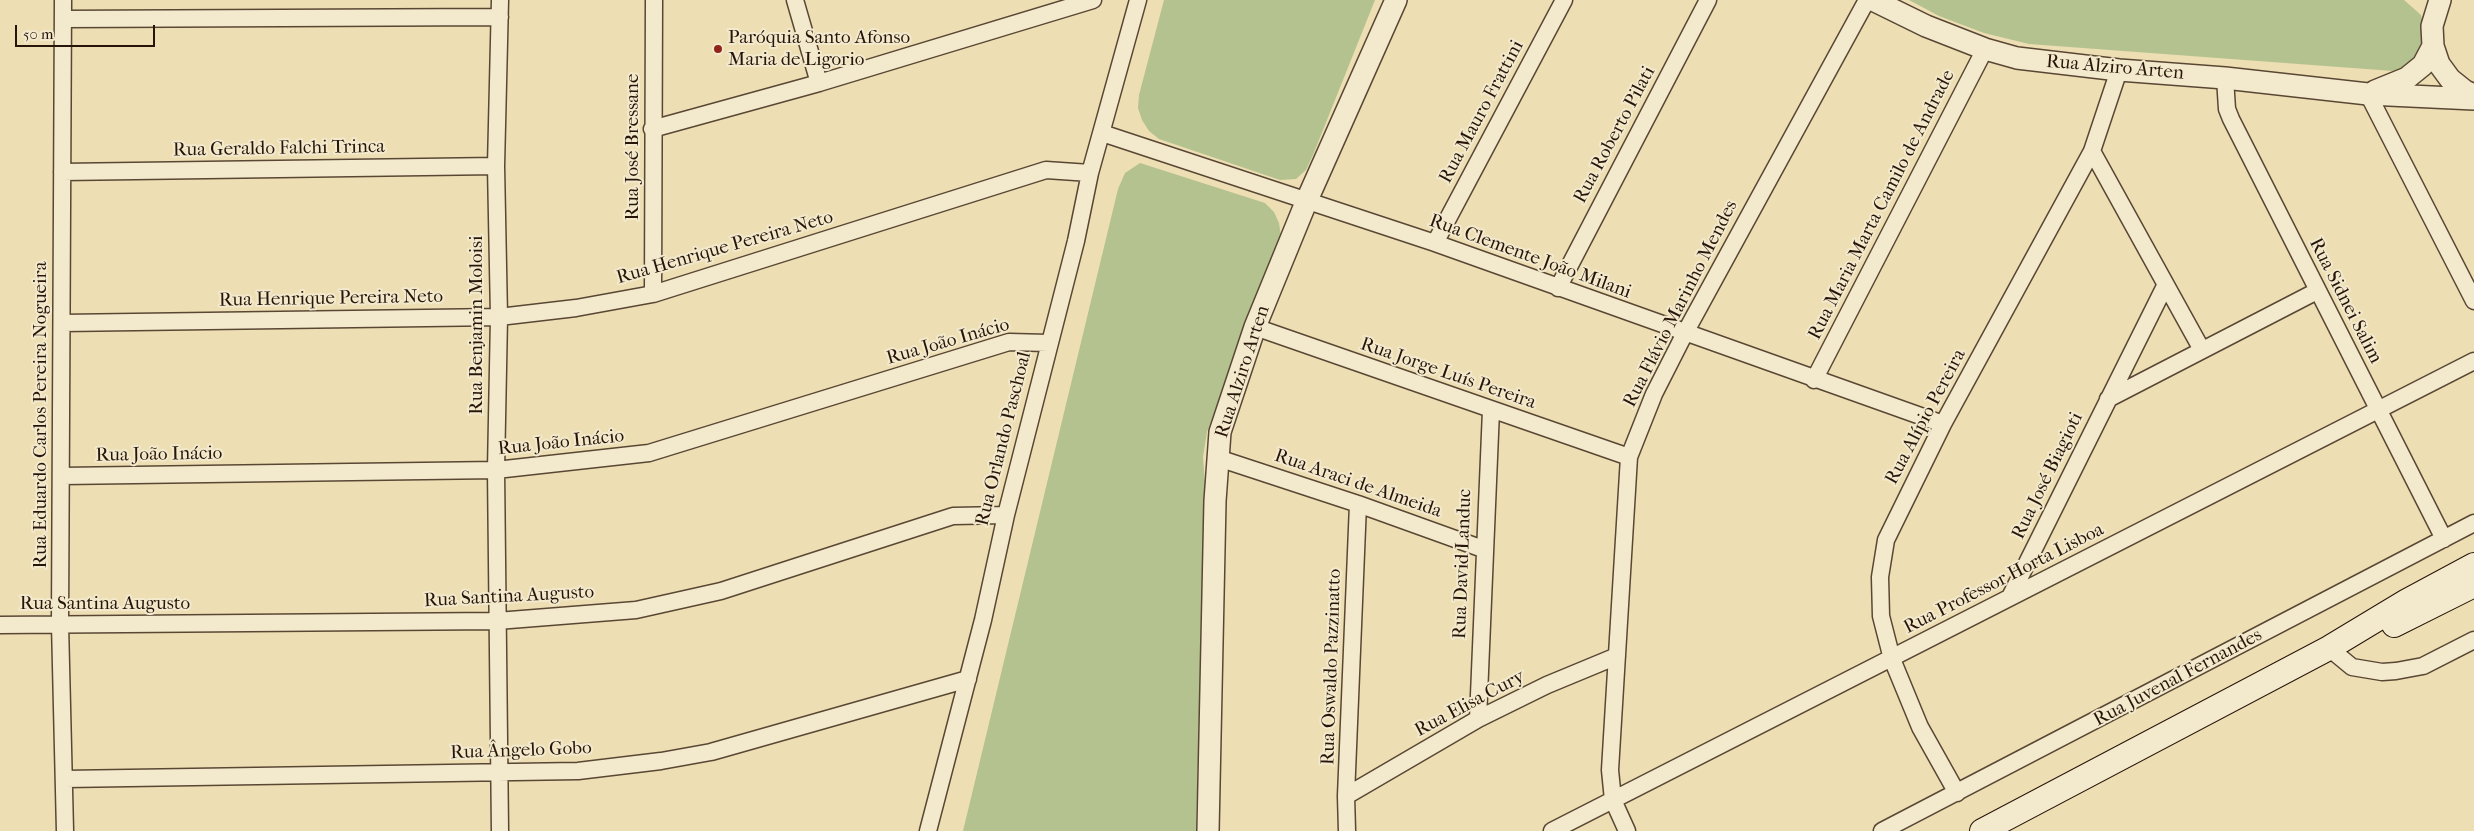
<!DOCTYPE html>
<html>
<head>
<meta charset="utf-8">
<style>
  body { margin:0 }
  #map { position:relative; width:2474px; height:831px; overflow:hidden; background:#eddeb3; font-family:"IM FELL French Canon",serif }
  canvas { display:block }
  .scale { position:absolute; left:15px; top:25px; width:140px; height:22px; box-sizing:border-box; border:2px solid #281509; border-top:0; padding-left:6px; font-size:15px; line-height:18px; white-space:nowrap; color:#281509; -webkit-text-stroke:4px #f3eace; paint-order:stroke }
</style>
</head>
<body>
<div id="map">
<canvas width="2474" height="831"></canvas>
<div class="scale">50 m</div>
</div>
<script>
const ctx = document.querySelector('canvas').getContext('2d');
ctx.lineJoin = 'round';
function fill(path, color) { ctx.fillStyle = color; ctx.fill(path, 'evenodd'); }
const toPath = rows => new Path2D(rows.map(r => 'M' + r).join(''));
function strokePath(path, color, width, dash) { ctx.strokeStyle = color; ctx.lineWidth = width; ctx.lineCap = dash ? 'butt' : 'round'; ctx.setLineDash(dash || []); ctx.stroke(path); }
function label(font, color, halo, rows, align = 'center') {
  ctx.font = font + ' "IM FELL French Canon",serif'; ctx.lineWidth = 4; ctx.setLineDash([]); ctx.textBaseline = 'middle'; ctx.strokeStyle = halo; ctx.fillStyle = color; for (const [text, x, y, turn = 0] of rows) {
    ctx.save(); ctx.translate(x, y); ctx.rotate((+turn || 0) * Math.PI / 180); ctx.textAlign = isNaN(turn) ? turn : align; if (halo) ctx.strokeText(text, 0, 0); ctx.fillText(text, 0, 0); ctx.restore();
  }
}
const green = toPath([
  [1164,0,1375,0,1313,155,1306,170,1296,179,1280,180,1159,139,1149,131,1142,120,1138,108,1139,95],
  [1909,0,2404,0,2421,15,2424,26,2420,48,2416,58,2407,66,2393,71,2029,44,1984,33,1939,16],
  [1140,163,1265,203,1274,212,1279,223,1281,236,1207,432,1203,457,1205,485,1196,831,963,831,1118,189,1125,173]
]);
const minor = toPath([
  [63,0,60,624,65,831],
  [500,0,496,166,499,317,496,470,500,831],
  [795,0,819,83],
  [63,19,500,17],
  [2225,78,2227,109,2231,119,2444,539],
  [2368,94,2474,301],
  [652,129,819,83,1093,0],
  [1102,133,1435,243,1943,424],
  [2092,151,2202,350],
  [62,172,496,166],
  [1435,243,1564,0],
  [1558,288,1708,0],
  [653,294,654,0],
  [62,323,499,317,576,308,653,294,1046,170,1090,173],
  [1255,327,1629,457],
  [1814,380,1985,49],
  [2108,399,2317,291],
  [1218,458,1358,504,1483,549],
  [62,476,496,470,649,453,1009,342,1048,343],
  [2010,597,2165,286],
  [0,625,497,621,636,610,721,591,953,516,1006,515],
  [2329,648,2352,667,2382,672,2396,671,2423,666,2474,640],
  [1478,719,1491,410],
  [65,779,578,771,661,761,711,752,968,679],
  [1957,793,1920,727,1892,659,1881,616,1880,577,1886,540,1943,424,2092,151,2119,70],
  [1346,796,1478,719,1547,685,1617,656],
  [928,831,983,620,1006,515,1076,241,1090,173,1138,0],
  [1347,831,1346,796,1358,504],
  [1552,831,2474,361],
  [1627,831,1613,800,1610,770,1629,457,1654,394,1685,333,1867,0],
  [1882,831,2474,523]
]);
const tertiary = toPath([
  [1873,0,1926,26,1985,49,2017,58,2119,70,2225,78,2368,94,2474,99],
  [2440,0,2432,26,2433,46,2439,64,2450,79,2465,91,2474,95],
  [2375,91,2407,78,2423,65,2433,46],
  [1208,831,1215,501,1220,432,1255,327,1307,200,1396,0]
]);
const secondary = toPath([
  [2394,625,2474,585],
  [1982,831,2329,648,2407,601,2474,565]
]);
const markers = [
  [718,49,5,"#8f2418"]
];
const poiNames = [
  ["Paróquia Santo Afonso",728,38],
  ["Maria de Ligorio",728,60]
];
const streetNames = [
  ["Rua Alziro Arten",2115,68,5],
  ["Rua Mauro Frattini",1482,112,-62],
  ["Rua Roberto Pilati",1615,135,-62],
  ["Rua José Bressane",633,147,-90],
  ["Rua Geraldo Falchi Trinca",279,149,-1],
  ["Rua Maria Marta Camilo de Andrade",1882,205,-63],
  ["Rua Henrique Pereira Neto",725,248,-16],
  ["Rua Clemente João Milani",1530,257,20],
  ["Rua Henrique Pereira Neto",331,299,-1],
  ["Rua Sidnei Salim",2345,301,63],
  ["Rua Flávio Marinho Mendes",1681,304,-63],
  ["Rua Benjamin Moloisi",477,325,-90],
  ["Rua João Inácio",948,342,-16],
  ["Rua Alziro Arten",1243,372,-72],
  ["Rua Jorge Luís Pereira",1448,374,19],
  ["Rua Eduardo Carlos Pereira Nogueira",41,415,-90],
  ["Rua Alípio Pereira",1926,417,-62],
  ["Rua Orlando Paschoal",1004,439,-76],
  ["Rua João Inácio",561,443,-6],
  ["Rua João Inácio",159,455,-1],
  ["Rua José Biagioti",2048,476,-64],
  ["Rua Araci de Almeida",1358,484,19],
  ["Rua David Landuc",1463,564,-88],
  ["Rua Professor Horta Lisboa",2004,579,-27],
  ["Rua Santina Augusto",509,597,-3],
  ["Rua Santina Augusto",105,604],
  ["Rua Oswaldo Pazzinatto",1332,667,-88],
  ["Rua Juvenal Fernandes",2178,678,-28],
  ["Rua Elisa Cury",1470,704,-28],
  ["Rua Ângelo Gobo",521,751,-2]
];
fill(green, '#b4c290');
strokePath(minor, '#594734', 19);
strokePath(tertiary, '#594734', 24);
strokePath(secondary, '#281509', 26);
strokePath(minor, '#f3eace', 16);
strokePath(tertiary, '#f3eace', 21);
strokePath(secondary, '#f3eace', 24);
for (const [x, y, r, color] of markers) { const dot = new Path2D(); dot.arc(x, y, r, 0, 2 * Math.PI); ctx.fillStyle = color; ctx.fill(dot); strokePath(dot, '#f3eace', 2); }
label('19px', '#281509', '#f3eace', poiNames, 'left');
label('19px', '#281509', '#f3eace', streetNames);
</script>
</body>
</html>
